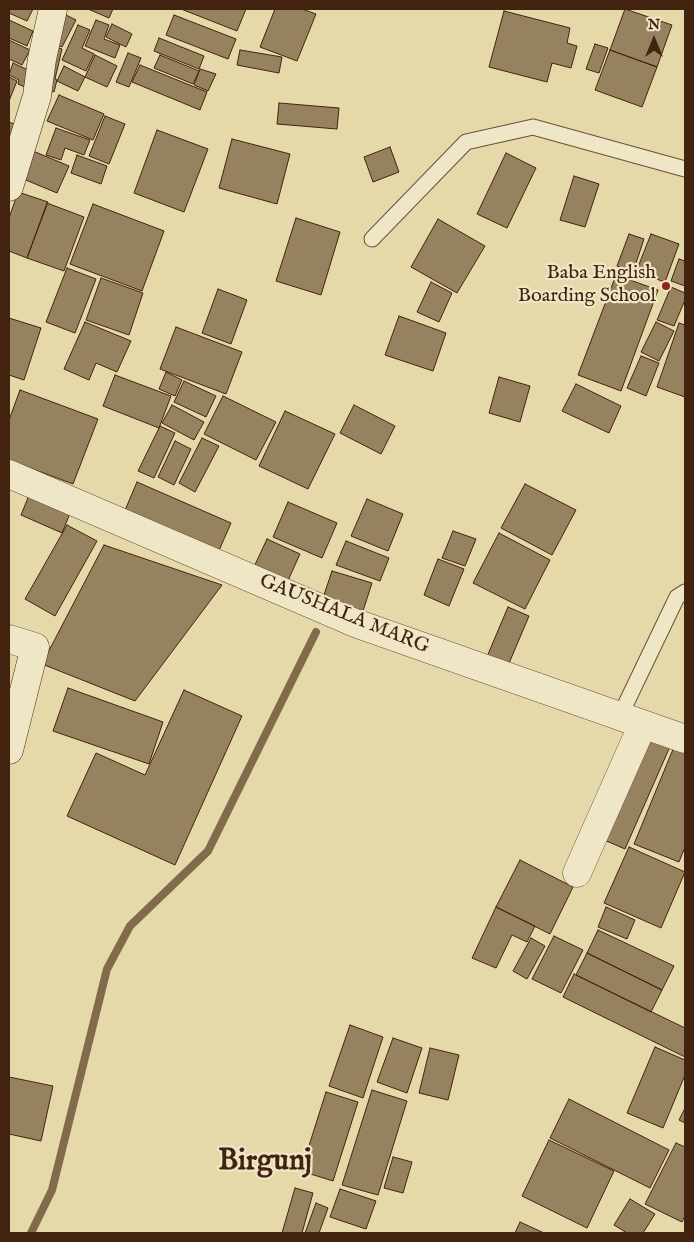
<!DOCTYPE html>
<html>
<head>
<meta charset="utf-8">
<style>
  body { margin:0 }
  #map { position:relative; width:694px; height:1242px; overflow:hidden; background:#e6d9a9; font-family:"IM FELL English",serif }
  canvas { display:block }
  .frame { position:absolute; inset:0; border:10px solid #41230f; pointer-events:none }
  .north { position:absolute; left:629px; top:15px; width:50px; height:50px; -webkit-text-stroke:4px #efe6c7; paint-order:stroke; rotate:0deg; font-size:14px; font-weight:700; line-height:20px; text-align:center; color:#41230f }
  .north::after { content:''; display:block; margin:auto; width:18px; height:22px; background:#41230f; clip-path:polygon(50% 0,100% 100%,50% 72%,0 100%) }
</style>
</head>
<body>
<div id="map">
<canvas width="694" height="1242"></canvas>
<div class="frame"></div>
<div class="north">N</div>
</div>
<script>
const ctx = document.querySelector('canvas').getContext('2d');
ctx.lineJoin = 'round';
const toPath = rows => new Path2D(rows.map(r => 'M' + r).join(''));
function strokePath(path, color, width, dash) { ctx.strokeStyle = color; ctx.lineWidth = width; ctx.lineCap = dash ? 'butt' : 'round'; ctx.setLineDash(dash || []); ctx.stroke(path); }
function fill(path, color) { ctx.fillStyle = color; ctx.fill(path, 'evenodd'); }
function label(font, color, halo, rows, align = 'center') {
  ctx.font = font + ' "IM FELL English",serif'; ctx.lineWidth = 4.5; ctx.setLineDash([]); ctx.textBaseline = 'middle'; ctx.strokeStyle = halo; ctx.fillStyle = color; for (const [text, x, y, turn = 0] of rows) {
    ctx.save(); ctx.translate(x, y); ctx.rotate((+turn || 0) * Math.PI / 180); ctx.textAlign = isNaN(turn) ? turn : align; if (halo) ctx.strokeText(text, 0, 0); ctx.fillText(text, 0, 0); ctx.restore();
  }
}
const stream = toPath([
  [31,1233,52,1190,107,969,130,926,208,851,316,632]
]);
const building = toPath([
  [9,9,33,9,27,21,9,13,9,9],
  [88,9,113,9,109,18,88,9],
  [181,9,246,9,237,31,181,9],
  [275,9,302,9,316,14,297,61,260,47,275,9],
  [625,9,672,25,657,67,610,50,625,9],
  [504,11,570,28,567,43,577,46,571,68,552,63,547,82,489,67,504,11],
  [66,15,76,20,62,47,52,43,66,15],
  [174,15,236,39,228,59,166,35,174,15],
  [9,20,33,31,27,46,9,38,9,20],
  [96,20,109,25,104,39,120,45,115,58,85,46,96,20],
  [112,24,132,34,126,47,106,37,112,24],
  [78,25,90,30,82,48,94,54,86,71,62,60,78,25],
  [159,38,204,56,199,69,154,51,159,38],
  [9,40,30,50,22,65,9,59,9,40],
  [595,44,608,48,599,73,586,69,595,44],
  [52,46,62,49,55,79,57,80,54,92,42,89,52,46],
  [240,50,282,57,279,73,237,65,240,50],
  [610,50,657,67,642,107,595,90,610,50],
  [128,53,141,58,129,87,116,82,128,53],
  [95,55,117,66,107,87,85,77,95,55],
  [160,55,199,71,193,84,154,68,160,55],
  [13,63,39,75,32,90,18,84,19,80,9,75,13,63],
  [140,65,207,92,200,110,132,82,140,65],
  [64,66,85,77,78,91,57,81,64,66],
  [200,69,216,74,208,91,194,85,200,69],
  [9,77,17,81,9,101,9,77],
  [59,95,104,114,93,140,47,121,59,95],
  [279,103,339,108,337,129,277,124,279,103],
  [105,116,125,124,109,164,89,156,105,116],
  [9,122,22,127,9,150,9,122],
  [56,128,90,140,84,155,65,148,61,160,46,155,56,128],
  [157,130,208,149,184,212,134,193,157,130],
  [232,139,290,154,277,204,219,188,232,139],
  [390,147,399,172,373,182,364,157,390,147],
  [33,151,69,166,57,193,21,178,33,151],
  [506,153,536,168,507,228,477,214,506,153],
  [77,155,107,166,101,184,71,173,77,155],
  [574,176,599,184,585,227,560,220,574,176],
  [18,192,48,202,27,258,9,251,9,218,18,192],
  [47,203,84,217,64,271,27,258,47,203],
  [93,204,164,231,142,291,70,264,93,204],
  [296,218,340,232,321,295,276,281,296,218],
  [438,219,485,246,457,293,411,267,438,219],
  [629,234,644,239,633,272,617,266,629,234],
  [651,234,679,244,665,282,636,272,651,234],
  [679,259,685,261,685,286,671,281,679,259],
  [67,268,96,279,75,333,46,322,67,268],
  [616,275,658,290,621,391,578,375,616,275],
  [101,278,143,293,129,335,86,320,101,278],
  [431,282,452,293,439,322,417,312,431,282],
  [671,287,685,293,685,300,674,326,657,320,671,287],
  [218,289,247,300,231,344,202,333,218,289],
  [399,316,446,333,433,371,385,355,399,316],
  [9,318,41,328,24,380,9,375,9,318],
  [85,322,131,341,117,372,96,363,89,380,64,369,85,322],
  [656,322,674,331,659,361,641,352,656,322],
  [679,323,685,325,685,397,657,387,679,323],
  [176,327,242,352,226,394,160,369,176,327],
  [641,356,659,363,646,396,627,388,641,356],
  [166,372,182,380,175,396,159,389,166,372],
  [115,375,171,396,159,428,103,406,115,375],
  [499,377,530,386,520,422,489,413,499,377],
  [184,381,216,396,206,417,174,402,184,381],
  [576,384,621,406,609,433,562,411,576,384],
  [20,390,98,419,73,484,9,460,9,420,20,390],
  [223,396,276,422,256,460,204,434,223,396],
  [172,405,204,422,194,440,162,423,172,405],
  [354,405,395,426,381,454,340,433,354,405],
  [285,411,335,434,308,489,259,466,285,411],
  [160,426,175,433,154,478,138,471,160,426],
  [202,438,219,446,195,492,179,483,202,438],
  [175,441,191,449,174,485,158,477,175,441],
  [137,482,231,523,217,555,123,515,137,482],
  [525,484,576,510,552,555,501,528,525,484],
  [32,488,73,506,62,533,21,515,32,488],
  [367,499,403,514,388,551,351,536,367,499],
  [288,502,337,523,322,558,273,537,288,502],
  [67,525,97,541,55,616,25,599,67,525],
  [453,531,476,539,465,566,442,558,453,531],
  [499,533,550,560,525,609,473,583,499,533],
  [267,539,300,554,286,585,253,569,267,539],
  [346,541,389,558,380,581,336,565,346,541],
  [104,545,222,585,135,701,42,664,104,545],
  [438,559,464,569,449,606,424,595,438,559],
  [332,571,372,583,362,614,322,601,332,571],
  [508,607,529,616,507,668,486,659,508,607],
  [68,688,163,722,149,764,53,731,68,688],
  [184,690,242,716,175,865,67,816,96,753,145,775,184,690],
  [649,732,672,742,625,849,602,839,649,732],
  [676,742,685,746,685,847,679,862,634,844,676,742],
  [629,847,685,872,661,928,604,903,629,847],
  [520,860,573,887,550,934,496,907,520,860],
  [496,907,535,926,527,942,512,935,496,968,472,958,496,907],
  [606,907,635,920,627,939,598,927,606,907],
  [598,930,674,966,662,990,587,953,598,930],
  [554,936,583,950,561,993,532,979,554,936],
  [531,938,545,946,527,979,513,971,531,938],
  [587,953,662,990,651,1012,576,975,587,953],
  [574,974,685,1028,685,1057,563,997,574,974],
  [350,1025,383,1037,363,1098,329,1086,350,1025],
  [393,1038,422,1048,407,1093,377,1082,393,1038],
  [655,1047,685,1060,685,1075,663,1128,627,1113,655,1047],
  [430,1048,459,1055,448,1100,419,1093,430,1048],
  [9,1077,53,1086,41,1141,9,1134,9,1077],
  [372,1090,407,1101,378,1195,342,1185,372,1090],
  [326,1092,358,1102,333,1181,301,1171,326,1092],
  [569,1099,669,1150,650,1188,550,1138,569,1099],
  [685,1108,685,1123,679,1120,685,1108],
  [549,1140,614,1171,587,1228,522,1196,549,1140],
  [676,1143,685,1147,685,1216,682,1222,645,1204,676,1143],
  [393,1157,412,1162,403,1193,384,1188,393,1157],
  [295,1188,313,1193,302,1233,282,1233,295,1188],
  [340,1189,376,1201,366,1229,330,1217,340,1189],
  [630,1199,655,1214,643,1233,627,1233,614,1225,630,1199],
  [316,1203,328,1208,319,1233,305,1233,316,1203],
  [520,1222,544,1233,515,1233,520,1222]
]);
const lane = toPath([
  [372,239,466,142,533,127,685,169],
  [620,716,677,597,685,592]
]);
const street = toPath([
  [9,474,355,623,685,739],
  [577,873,643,724]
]);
const secondary = toPath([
  [9,187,37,96,42,59,53,9],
  [9,639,35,647,9,750]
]);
const markers = [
  [666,286,5,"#8f2418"]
];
const poiNames = [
  ["Baba English",656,274],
  ["Boarding School",656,297]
];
const streetNames = [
  ["GAUSHALA MARG",344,615,22]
];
const townNames = [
  ["Birgunj",265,1163]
];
strokePath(stream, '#826b4c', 8);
fill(building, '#97825f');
strokePath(building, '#41230f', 1);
strokePath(lane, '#6a5036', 17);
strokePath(street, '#6a5036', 29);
strokePath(secondary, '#41230f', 29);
strokePath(lane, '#efe6c7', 15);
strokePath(street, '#efe6c7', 28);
strokePath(secondary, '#efe6c7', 28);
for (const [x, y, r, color] of markers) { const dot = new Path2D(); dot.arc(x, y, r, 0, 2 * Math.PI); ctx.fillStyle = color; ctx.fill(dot); strokePath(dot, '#efe6c7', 2); }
label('20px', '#41230f', '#efe6c7', poiNames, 'right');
label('20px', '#41230f', '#efe6c7', streetNames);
label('bold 30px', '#41230f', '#efe6c7', townNames);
</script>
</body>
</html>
